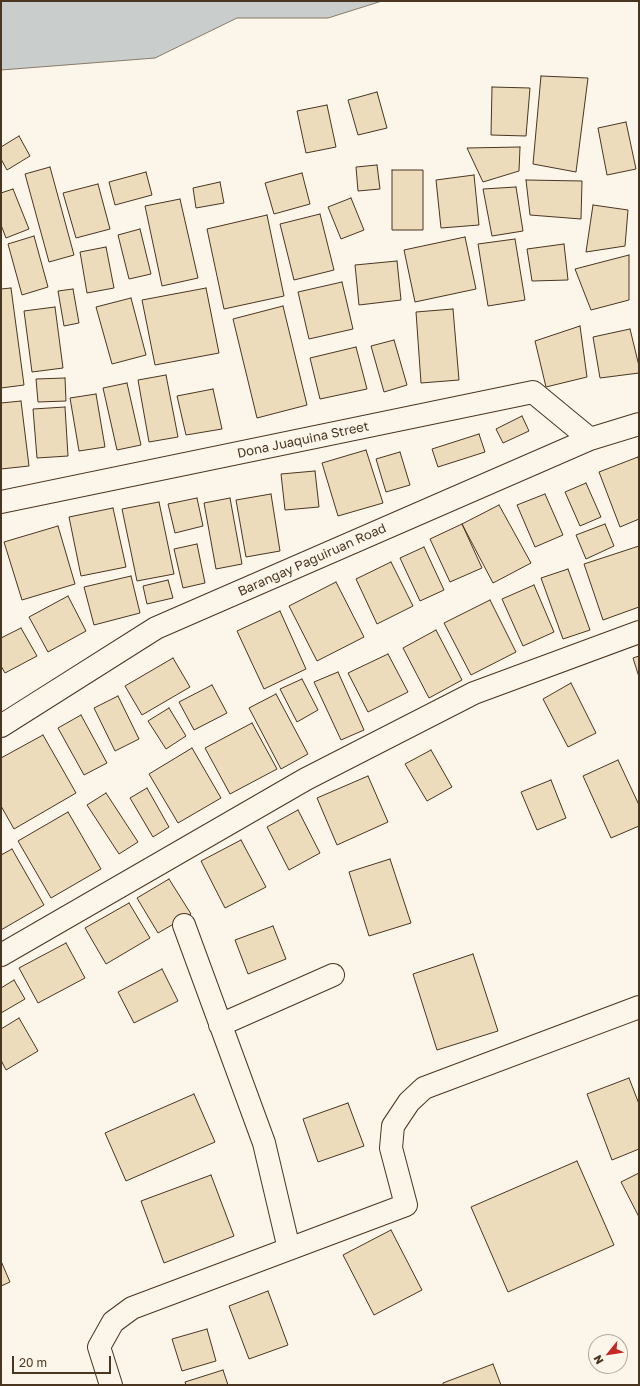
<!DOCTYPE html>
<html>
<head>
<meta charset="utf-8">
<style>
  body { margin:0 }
  #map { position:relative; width:640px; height:1386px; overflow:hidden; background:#fbf6e9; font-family:"Golos Text",sans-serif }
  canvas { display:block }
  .frame { position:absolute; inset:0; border:2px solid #4a3520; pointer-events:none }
  .north { position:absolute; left:588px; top:1334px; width:40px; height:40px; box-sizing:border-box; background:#fbf6e9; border:1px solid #b4a999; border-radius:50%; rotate:240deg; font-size:11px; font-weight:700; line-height:16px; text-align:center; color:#4a3520 }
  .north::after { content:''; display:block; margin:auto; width:14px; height:18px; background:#c62828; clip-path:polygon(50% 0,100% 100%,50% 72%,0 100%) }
  .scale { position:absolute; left:12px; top:1356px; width:99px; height:18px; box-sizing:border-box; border:2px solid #4a3520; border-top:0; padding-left:5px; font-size:12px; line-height:14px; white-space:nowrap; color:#4a3520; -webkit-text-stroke:3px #fbf6e9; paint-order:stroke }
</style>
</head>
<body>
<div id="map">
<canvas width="640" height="1386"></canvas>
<div class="frame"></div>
<div class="north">N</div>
<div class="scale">20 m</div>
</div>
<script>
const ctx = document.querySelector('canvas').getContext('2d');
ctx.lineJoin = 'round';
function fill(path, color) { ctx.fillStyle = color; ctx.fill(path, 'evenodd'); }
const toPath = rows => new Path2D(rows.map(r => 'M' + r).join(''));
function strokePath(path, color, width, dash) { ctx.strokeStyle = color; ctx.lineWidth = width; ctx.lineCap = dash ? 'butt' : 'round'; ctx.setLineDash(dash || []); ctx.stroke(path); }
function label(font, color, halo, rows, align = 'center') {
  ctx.font = font + ' "Golos Text",sans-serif'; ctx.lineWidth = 3; ctx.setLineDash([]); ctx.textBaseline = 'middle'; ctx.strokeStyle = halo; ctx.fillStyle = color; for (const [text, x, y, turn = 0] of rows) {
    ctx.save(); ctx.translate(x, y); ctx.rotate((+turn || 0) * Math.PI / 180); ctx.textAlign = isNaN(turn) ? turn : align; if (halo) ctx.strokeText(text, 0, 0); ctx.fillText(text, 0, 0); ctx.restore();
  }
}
const water = toPath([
  [1,1,382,1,328,18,237,18,155,58,1,70,1,1]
]);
const building = toPath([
  [541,76,588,78,576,172,533,164,541,76],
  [492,87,530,88,526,136,491,135,492,87],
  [377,92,387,128,358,135,348,100,377,92],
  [327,105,336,147,306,153,297,111,327,105],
  [626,122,636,169,607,175,598,128,626,122],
  [19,136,30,156,7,170,1,159,1,147,19,136],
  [520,147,519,171,483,182,467,148,520,147],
  [377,165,380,189,358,191,356,167,377,165],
  [50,167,74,255,49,262,25,174,50,167],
  [392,170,423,170,423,230,392,230,392,170],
  [146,172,152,195,115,205,109,182,146,172],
  [302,173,310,204,274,214,265,183,302,173],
  [474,175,479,225,441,228,436,180,474,175],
  [526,180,582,181,581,219,530,215,526,180],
  [220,182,224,203,196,208,193,188,220,182],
  [98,184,110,229,76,238,63,193,98,184],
  [516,187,523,231,492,236,483,189,516,187],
  [13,189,29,229,6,238,1,225,1,193,13,189],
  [351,198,364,230,341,239,328,207,351,198],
  [180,199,198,278,162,286,145,206,180,199],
  [593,205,628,210,625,246,586,252,593,205],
  [320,214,334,270,294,280,280,224,320,214],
  [267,215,284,296,224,309,207,229,267,215],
  [140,229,151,274,129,279,118,235,140,229],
  [34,236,48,287,22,295,8,244,34,236],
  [465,237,476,289,415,302,404,250,465,237],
  [515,239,525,300,488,306,478,244,515,239],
  [564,244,568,280,532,281,527,249,564,244],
  [106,247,114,288,87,293,80,252,106,247],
  [629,255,629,300,591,310,575,269,629,255],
  [397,261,401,300,359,305,355,265,397,261],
  [342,282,353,329,309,339,298,292,342,282],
  [11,288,24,385,1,388,1,289,11,288],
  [206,288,219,353,155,365,142,300,206,288],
  [73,289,79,323,64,326,58,291,73,289],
  [131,298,146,355,112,364,96,307,131,298],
  [283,306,307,405,257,418,233,319,283,306],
  [55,307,63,368,32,372,24,311,55,307],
  [453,309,459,380,421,383,416,312,453,309],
  [580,326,587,377,546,387,535,341,580,326],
  [630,329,639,366,639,373,600,378,593,337,630,329],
  [394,340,407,385,384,392,371,346,394,340],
  [356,347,367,389,320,399,310,358,356,347],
  [166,375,178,437,149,442,138,380,166,375],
  [65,378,66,401,38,402,36,379,65,378],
  [127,383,141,445,117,450,103,388,127,383],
  [213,389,222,429,186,435,177,396,213,389],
  [96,394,105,447,79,451,70,398,96,394],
  [21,401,29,466,1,469,1,403,21,401],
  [65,407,68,456,37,458,33,409,65,407],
  [522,416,529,431,503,443,496,429,522,416],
  [479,434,485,452,438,467,432,449,479,434],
  [366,450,383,503,338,516,322,463,366,450],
  [400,452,410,485,386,492,376,459,400,452],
  [638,457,639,461,639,519,620,527,599,472,638,457],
  [315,471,319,507,285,510,281,474,315,471],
  [586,483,601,517,580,526,565,492,586,483],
  [271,494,280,551,246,557,236,500,271,494],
  [545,494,563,535,535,547,517,505,545,494],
  [197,498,203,526,175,533,168,504,197,498],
  [230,498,242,564,216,569,204,503,230,498],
  [159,502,174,574,137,581,122,509,159,502],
  [499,505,531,563,493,583,462,524,499,505],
  [113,508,126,567,81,576,69,517,113,508],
  [462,524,482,568,450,582,430,539,462,524],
  [605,524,614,546,586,559,576,535,605,524],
  [58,526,75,584,22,600,4,542,58,526],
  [197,544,205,583,183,588,174,549,197,544],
  [639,546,639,607,603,620,584,564,639,546],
  [424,547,444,590,420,601,400,558,424,547],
  [391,562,413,606,377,624,356,579,391,562],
  [568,569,590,630,563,639,541,578,568,569],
  [131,576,140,613,94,625,84,587,131,576],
  [168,580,173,598,147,604,143,586,168,580],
  [336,582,364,637,317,661,289,606,336,582],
  [534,585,554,632,523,646,502,599,534,585],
  [68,596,86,631,48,652,29,617,68,596],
  [490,600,516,652,471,675,444,623,490,600],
  [280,611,306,669,264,689,237,631,280,611],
  [21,628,37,656,5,673,1,666,1,638,21,628],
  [436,630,462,680,429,698,403,648,436,630],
  [388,654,408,692,368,712,348,673,388,654],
  [639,656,639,677,633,658,639,656],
  [173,658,190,687,142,715,125,686,173,658],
  [338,672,364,730,341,740,314,682,338,672],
  [302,679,318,710,297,722,280,689,302,679],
  [571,683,596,733,568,747,543,699,571,683],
  [212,685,227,713,194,730,179,702,212,685],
  [276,694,308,754,281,769,249,708,276,694],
  [118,696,139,739,115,751,94,708,118,696],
  [169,708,186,736,166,749,148,721,169,708],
  [81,715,107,763,84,775,58,728,81,715],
  [252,723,277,769,230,794,205,748,252,723],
  [43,735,76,793,14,829,1,806,1,758,43,735],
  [192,748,221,798,178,823,149,774,192,748],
  [431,750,452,787,427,801,405,764,431,750],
  [618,760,639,805,639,826,611,838,583,776,618,760],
  [368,776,388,822,337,845,317,798,368,776],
  [551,780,566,818,537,830,521,792,551,780],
  [147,788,169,827,153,837,130,798,147,788],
  [106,793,138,842,119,854,87,805,106,793],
  [298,810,320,853,289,870,267,827,298,810],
  [68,812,101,869,51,898,18,841,68,812],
  [241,840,266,887,225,908,201,861,241,840],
  [12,849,44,905,1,930,1,855,12,849],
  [390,859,411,923,369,936,349,872,390,859],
  [169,879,191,914,158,933,137,898,169,879],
  [129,903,150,938,106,964,85,928,129,903],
  [273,926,286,959,248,974,235,940,273,926],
  [66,943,85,978,38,1003,19,968,66,943],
  [473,954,498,1031,437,1050,413,974,473,954],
  [162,969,178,1001,134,1023,118,992,162,969],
  [14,980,25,999,1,1013,1,988,14,980],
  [19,1018,38,1051,6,1070,1,1060,1,1029,19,1018],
  [629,1078,639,1104,639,1149,612,1160,587,1094,629,1078],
  [194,1094,215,1142,126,1181,105,1133,194,1094],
  [348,1103,364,1146,318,1162,303,1119,348,1103],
  [577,1161,614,1245,508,1292,471,1207,577,1161],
  [639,1173,639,1217,621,1182,639,1173],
  [211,1175,234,1236,164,1263,141,1201,211,1175],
  [391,1230,422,1290,374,1315,343,1255,391,1230],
  [1,1261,10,1282,1,1286,1,1261],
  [268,1291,288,1345,249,1359,229,1306,268,1291],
  [207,1329,216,1361,182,1371,172,1339,207,1329],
  [493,1364,501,1385,443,1385,443,1383,493,1364],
  [223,1370,228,1385,186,1385,185,1382,223,1370]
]);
const minor = toPath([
  [1,502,533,392,590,439],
  [1,726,156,628,590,439,639,424],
  [184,925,264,1143,289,1249],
  [1,955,306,779,474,693,639,632],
  [220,1025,333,975],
  [111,1385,99,1347,113,1322,132,1308,406,1205,391,1148,393,1126,409,1102,424,1088,639,1007]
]);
const streetNames = [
  ["Dona Juaquina Street",303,440,-12],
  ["Barangay Paguiruan Road",312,560,-24]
];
fill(water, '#c9cecd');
strokePath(water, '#887966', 1);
fill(building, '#ecdcbc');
strokePath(building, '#4a3520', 1);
strokePath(minor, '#4a3520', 24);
strokePath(minor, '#fbf6e9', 22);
label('13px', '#4a3520', '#fbf6e9', streetNames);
</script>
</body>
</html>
